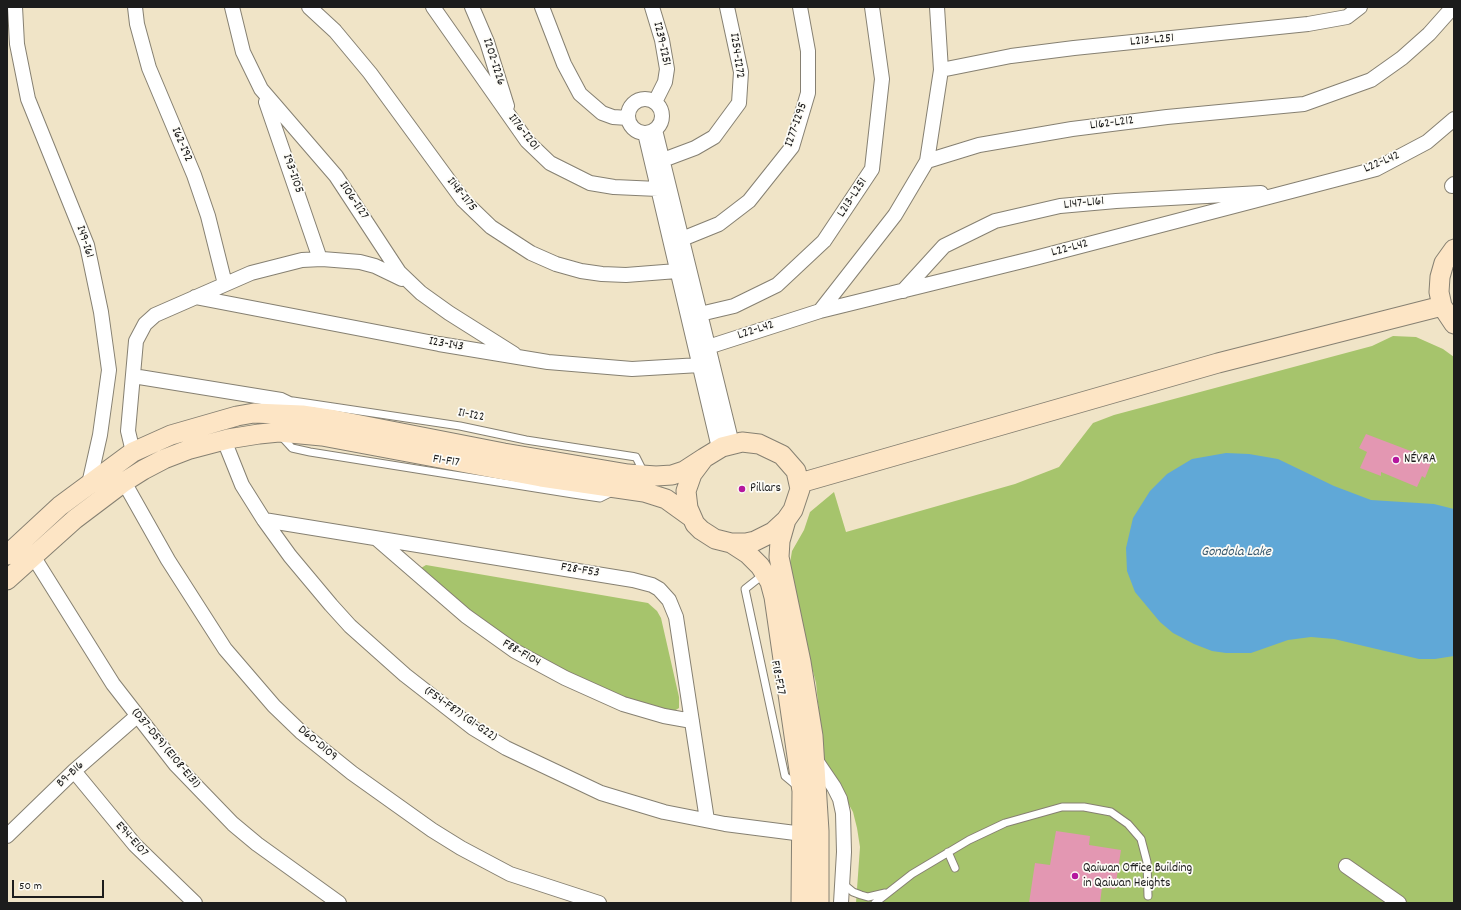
<!DOCTYPE html>
<html>
<head>
<meta charset="utf-8">
<style>
  body { margin:0 }
  #map { position:relative; width:1461px; height:910px; overflow:hidden; background:#f0e4c7; font-family:Dekko,sans-serif }
  canvas { display:block }
  .frame { position:absolute; inset:0; border:8px solid #1c1c1c; pointer-events:none }
  .scale { position:absolute; left:12px; top:880px; width:92px; height:18px; box-sizing:border-box; border:2px solid #1c1c1c; border-top:0; padding-left:5px; font-size:12px; line-height:14px; white-space:nowrap; color:#1c1c1c; -webkit-text-stroke:3px #fdfcf7; paint-order:stroke }
</style>
</head>
<body>
<div id="map">
<canvas width="1461" height="910"></canvas>
<div class="frame"></div>
<div class="scale">50 m</div>
</div>
<script>
const ctx = document.querySelector('canvas').getContext('2d');
ctx.lineJoin = 'round';
function fill(path, color) { ctx.fillStyle = color; ctx.fill(path, 'evenodd'); }
const toPath = rows => new Path2D(rows.map(r => 'M' + r).join(''));
function strokePath(path, color, width, dash) { ctx.strokeStyle = color; ctx.lineWidth = width; ctx.lineCap = dash ? 'butt' : 'round'; ctx.setLineDash(dash || []); ctx.stroke(path); }
function label(font, color, halo, rows, align = 'center') {
  ctx.font = font + ' Dekko,sans-serif'; ctx.lineWidth = 3.5; ctx.setLineDash([]); ctx.textBaseline = 'middle'; ctx.strokeStyle = halo; ctx.fillStyle = color; for (const [text, x, y, turn = 0] of rows) {
    ctx.save(); ctx.translate(x, y); ctx.rotate((+turn || 0) * Math.PI / 180); ctx.textAlign = isNaN(turn) ? turn : align; if (halo) ctx.strokeText(text, 0, 0); ctx.fillText(text, 0, 0); ctx.restore();
  }
}
const green = toPath([
  [1393,336,1416,337,1443,349,1454,357,1454,903,856,903,860,847,857,828,853,812,824,760,816,683,797,610,789,569,792,551,804,530,810,512,834,492,846,532,1015,484,1059,467,1093,423,1114,415,1372,346],
  [426,565,648,603,657,611,661,618,679,697,679,708,674,711,656,708,614,694,555,667,510,643,456,605,421,568]
]);
const water = toPath([
  [1226,453,1249,454,1278,459,1334,486,1371,500,1434,504,1454,509,1454,656,1435,659,1419,659,1334,639,1311,637,1288,640,1251,653,1226,653,1212,651,1194,644,1173,633,1160,622,1135,592,1127,571,1126,548,1133,518,1150,491,1167,474,1192,459]
]);
const building = toPath([
  [1366,434,1429,458,1428,462,1431,463,1425,478,1422,476,1417,487,1381,472,1381,476,1360,468,1367,452,1359,448],
  [1056,831,1090,836,1089,845,1121,850,1115,889,1102,887,1100,903,1029,903,1035,863,1050,865]
]);
const lane = toPath([
  [293,401,460,426,526,440,636,457,644,473],
  [281,436,292,448,310,452,573,494,600,498,612,492],
  [764,574,745,589,785,776,797,786],
  [948,852,955,868],
  [842,883,853,892,861,895,868,897,885,893],
  [875,903,912,874,969,840,1005,823,1062,807,1084,807,1111,812,1128,824,1141,839,1147,862,1148,896]
]);
const street = toPath([
  [15,7,17,44,28,99,87,245,101,312,109,370,100,435,89,484],
  [135,7,137,24,149,68,194,175,208,216,225,284],
  [232,7,243,52,261,89,336,176,399,272,421,293,449,313,514,354],
  [309,7,335,31,370,73,463,200,491,227,531,253,556,264,581,271,602,274,626,275,677,271],
  [433,7,527,141,550,163,590,183,614,187,658,189],
  [472,7,487,42,507,106],
  [542,7,564,64,580,94,602,113,613,117,628,118],
  [652,7,662,40,667,69,665,82,655,102],
  [941,70,1011,56,1074,48,1308,24,1347,17,1360,7],
  '628 116a17 17 0 1 1 34 0a17 17 0 1 1-34 0Z',
  [266,102,320,259],
  [655,130,732,444],
  [645,133,719,448],
  [663,160,695,148,714,137,739,103,741,72,727,7],
  [927,161,941,70,937,7],
  [1452,186,1454,184],
  [682,239,719,224,749,201,792,147,808,93,808,51,800,7],
  [903,291,944,246,995,221,1060,206,1116,201,1261,193],
  [195,297,439,344,548,362,632,369,700,365],
  [820,311,895,215,927,161,979,145,1072,129,1167,117,1304,104,1371,80,1402,58,1429,34,1453,7],
  [700,314,734,306,777,285,824,241,872,169,882,79,872,7],
  [708,347,820,311,1035,258,1376,169,1427,142,1454,119],
  [133,376,281,400,308,413],
  [224,440,242,485,264,520,290,556,331,605,350,626,405,675,473,728,506,748,601,793,664,812,725,824,803,834],
  [133,452,128,431,136,341,145,324,155,315,251,273,302,260,322,259,360,262,375,266,402,279],
  [124,482,168,560,225,649,274,706,301,732,352,773,432,830,461,848,510,874,599,903],
  [264,520,633,580,652,585,659,589,669,600,676,617,707,820],
  [377,539,466,616,515,651,565,678,623,704,664,716,692,721],
  [33,556,113,684,176,765,233,824,257,844,339,903],
  [815,759,834,787,840,799,843,813,844,852,841,903],
  [74,771,135,845,195,903],
  [7,836,74,771,137,716],
  [1346,866,1399,903]
]);
const secondary = toPath([
  [1454,249,1444,263,1440,277,1439,292,1442,306,1454,324],
  [742,442,759,444,782,455,796,471,800,489,793,510,786,520,773,532,755,541,746,543,731,543,715,539,701,530,695,524,688,508,686,491,692,474,704,458,722,447,742,442],
  [800,483,1218,363,1442,306],
  [786,520,780,541,779,557,801,662,813,736,819,831,819,903],
  [731,543,748,554,760,566,770,582,774,597,802,791,801,903],
  [7,555,60,506,133,452,171,435,237,416,254,413,302,415,335,420,504,453,628,474,656,476,672,475,684,471,704,458],
  [7,580,75,519,124,482,143,470,164,459,190,449,228,439,259,434,279,432,322,436,541,477,644,492,666,499,691,517]
]);
const markers = [
  [1396,460,4,"#b5179e"],
  [742,489,4,"#b5179e"],
  [1075,876,4,"#b5179e"]
];
const streetNames = [
  ["L213-L251",1152,41,-5],
  ["I239-I251",661,44,77],
  ["I254-I272",736,56,82],
  ["I202-I226",493,62,72],
  ["L162-L212",1112,124,-7],
  ["I277-I295",797,125,-71],
  ["I176-I201",523,133,52],
  ["I62-I92",181,145,67],
  ["L22-L42",1382,163,-23],
  ["I93-I105",292,174,71],
  ["I148-I175",461,195,51],
  ["L213-L251",853,198,-57],
  ["I106-I127",353,201,56],
  ["L147-L161",1084,204,-6],
  ["I49-I61",84,242,72],
  ["L22-L42",1070,249,-15],
  ["L22-L42",756,331,-18],
  ["I23-I43",446,345,10],
  ["I1-I22",471,416,11],
  ["F1-F17",446,462,9],
  ["F28-F53",580,571,9],
  ["F88-F104",521,654,30],
  ["F18-F27",777,678,78],
  ["(F54-F87) (G1-G22)",460,715,35],
  ["D60-D109",317,744,40],
  ["(D37-D59) (E108-E131)",165,749,50],
  ["B9-B16",71,775,-43],
  ["E94-E107",131,840,48]
];
const poiNames = [
  ["NÉVRA",1404,460],
  ["Pillars",750,489],
  ["Qaiwan Office Building",1083,869],
  ["in Qaiwan Heights",1083,884]
];
const waterNames = [
  ["Gondola Lake",1236,553]
];
fill(green, '#a6c46c');
fill(water, '#60a8d7');
fill(building, '#e397b2');
strokePath(lane, '#868072', 9);
strokePath(street, '#868072', 16);
strokePath(secondary, '#868072', 21);
strokePath(lane, '#fff', 7);
strokePath(street, '#fff', 14);
strokePath(secondary, '#fde5c5', 19);
for (const [x, y, r, color] of markers) { const dot = new Path2D(); dot.arc(x, y, r, 0, 2 * Math.PI); ctx.fillStyle = color; ctx.fill(dot); strokePath(dot, '#fdfcf7', 1.5); }
label('13px', '#1c1c1c', '#fdfcf7', streetNames);
label('13px', '#1c1c1c', '#fdfcf7', poiNames, 'left');
label('italic 14px', '#3b5b70', '#fdfcf7', waterNames);
</script>
</body>
</html>
